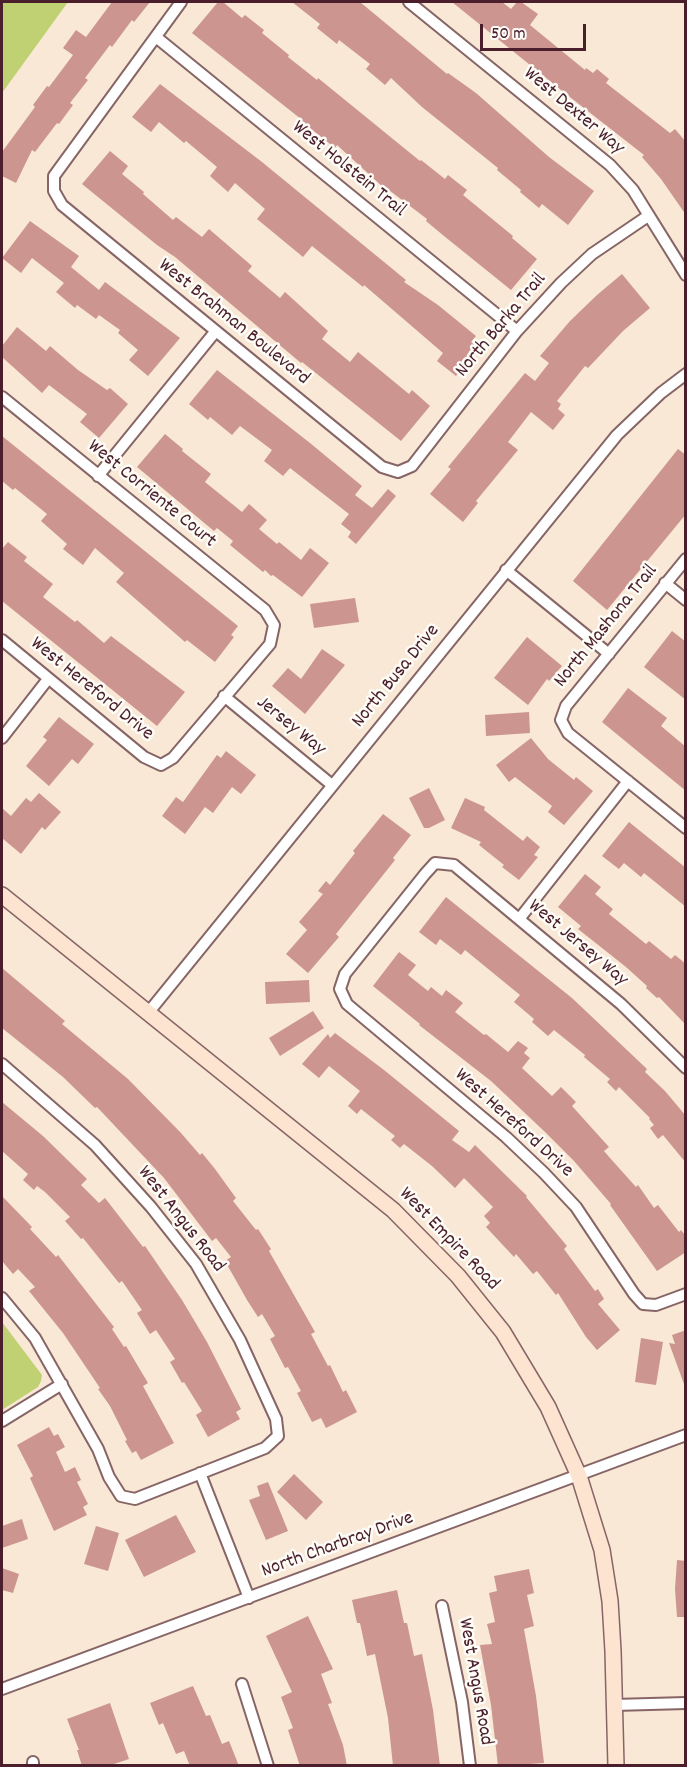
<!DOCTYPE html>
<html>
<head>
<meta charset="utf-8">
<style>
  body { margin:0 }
  #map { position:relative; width:687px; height:1767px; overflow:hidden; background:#f8e8d5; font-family:Dekko,sans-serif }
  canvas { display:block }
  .frame { position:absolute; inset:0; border:3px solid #4a1f2b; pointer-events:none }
  .scale { position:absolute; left:480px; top:24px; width:106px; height:27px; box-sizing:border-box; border:3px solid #4a1f2b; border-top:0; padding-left:8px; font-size:18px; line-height:21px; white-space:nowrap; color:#4a1f2b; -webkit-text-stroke:4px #fdfcf7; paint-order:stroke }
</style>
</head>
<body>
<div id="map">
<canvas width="687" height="1767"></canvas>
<div class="frame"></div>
<div class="scale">50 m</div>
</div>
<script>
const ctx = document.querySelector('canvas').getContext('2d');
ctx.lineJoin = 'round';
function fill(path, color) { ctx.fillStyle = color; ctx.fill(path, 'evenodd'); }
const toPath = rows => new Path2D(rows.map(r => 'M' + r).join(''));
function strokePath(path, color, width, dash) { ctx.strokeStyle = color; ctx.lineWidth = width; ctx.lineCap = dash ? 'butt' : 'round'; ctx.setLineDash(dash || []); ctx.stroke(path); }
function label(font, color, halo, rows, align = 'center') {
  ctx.font = font + ' Dekko,sans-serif'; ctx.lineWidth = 5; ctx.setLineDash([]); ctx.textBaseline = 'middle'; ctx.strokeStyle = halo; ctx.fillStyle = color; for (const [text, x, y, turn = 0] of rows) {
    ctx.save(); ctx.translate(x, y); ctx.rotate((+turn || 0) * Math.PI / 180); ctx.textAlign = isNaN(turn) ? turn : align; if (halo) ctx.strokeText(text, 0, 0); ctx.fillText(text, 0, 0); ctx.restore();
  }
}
const green = toPath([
  [2,2,68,2,2,93],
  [2,1322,42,1375,41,1381,38,1387,2,1410]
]);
const building = toPath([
  [112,2,150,2,134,22,132,20,112,47,110,45,85,78,88,80,70,103,73,105,59,124,57,123,35,152,32,150,16,183,2,176,2,152,35,107,33,105,47,86,49,87,73,55,63,48,76,30,86,37],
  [218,2,223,2,242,18,245,15,264,30,262,33,289,55,288,57,317,80,318,78,420,161,421,160,445,179,448,175,467,190,463,195,513,236,512,238,537,259,511,290,444,236,426,221,427,219,385,187,384,188,337,145,335,148,300,120,301,119,192,33],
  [292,2,360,2,447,74,448,73,476,93,549,157,594,191,568,225,542,204,539,208,520,192,521,190,497,170,498,168,422,107,391,78,385,85,366,69,370,64,339,40,337,44,317,28,320,24],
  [452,2,502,2,511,9,517,2,521,2,538,14,530,25,585,70,586,68,593,73,597,69,609,79,606,83,670,133,675,129,686,142,686,215,661,179,642,157,644,155,566,94],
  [160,84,262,162,406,280,404,282,438,305,476,336,471,342,478,347,456,376,437,361,443,353,364,285,363,287,312,246,303,257,257,219,265,209,235,183,228,192,210,176,217,167,186,141,184,143,159,122,151,132,132,117],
  [110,151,128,166,122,174,144,192,143,194,173,220,176,217,202,237,209,229,252,266,248,271,280,298,285,292,328,331,322,339,350,362,358,352,409,394,412,390,430,406,401,441,302,362,301,363,175,257,157,245,82,184],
  [30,221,79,256,71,267,99,290,105,282,180,338,148,376,129,360,138,350,118,333,120,330,99,315,96,319,77,305,75,308,56,292,64,283,32,258,21,273,2,258],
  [622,274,650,308,623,331,588,368,585,366,557,401,561,404,558,409,565,415,553,430,531,412,508,442,518,450,476,501,478,503,463,522,430,494,451,469,448,467,525,373,535,381,549,363,540,356,570,321,597,295],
  [17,327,46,351,50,346,78,370,107,390,110,388,128,404,99,438,80,422,87,414,49,385,42,393,2,357,2,346],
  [217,370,310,443,362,486,355,495,372,508,388,489,396,496,356,544,348,537,351,532,341,524,349,514,290,468,283,476,264,461,272,450,240,426,232,435,210,417,208,420,189,404],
  [165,434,183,449,182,451,211,474,205,482,242,512,249,504,267,520,259,529,277,544,279,542,301,560,310,548,329,563,302,597,273,575,271,576,265,570,263,572,230,545,233,541,217,528,214,531,137,467],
  [2,436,238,626,231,635,234,637,215,662,187,640,185,642,116,582,124,573,95,548,83,565,63,549,67,544,41,521,47,514,15,488,13,490,2,481],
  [678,449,686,455,686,514,607,610,573,581],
  [8,542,27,557,24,561,53,584,43,597,75,622,77,620,104,643,111,636,185,692,157,726,2,601,2,549],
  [355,598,359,622,314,628,310,604],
  [672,631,686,642,686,700,644,667],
  [527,637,562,666,549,681,547,679,528,705,494,678],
  [322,649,345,665,305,714,272,686,288,668,301,679],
  [628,688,667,718,661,726,686,747,686,791,602,722],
  [529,712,530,733,486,736,485,715],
  [59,717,94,744,78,764,72,759,49,786,26,766,47,740,43,737],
  [531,738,548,759,574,780,576,777,593,791,564,825,548,812,552,806,515,777,509,782,496,765],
  [226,751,256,775,241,794,232,787,213,813,205,807,185,834,162,816,176,797,183,802,217,755,221,758],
  [429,788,445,820,429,828,424,828,409,798],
  [39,793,61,812,45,830,42,827,21,854,2,838,2,808,11,816,26,798,31,802],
  [465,798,485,807,484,810,523,841,527,836,540,847,534,855,538,857,519,880,502,867,504,865,479,845,481,842,451,828],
  [383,814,411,835,393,858,395,860,336,934,339,937,308,973,286,954,307,930,299,922,323,894,318,891,326,881,330,885,355,853,353,851],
  [629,822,686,868,686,907,644,873,641,877,624,863,619,869,602,856],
  [585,874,601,887,595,894,613,909,609,914,646,944,649,941,671,959,675,955,686,964,686,1025,659,997,657,998,646,988,647,986,626,967,578,929,581,926,558,907],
  [446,897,572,998,647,1069,645,1072,665,1091,686,1116,686,1163,663,1135,658,1139,650,1128,654,1125,649,1119,650,1118,619,1087,616,1091,607,1082,610,1079,584,1057,585,1055,554,1030,548,1036,532,1022,534,1019,514,1002,520,995,465,950,461,955,440,939,436,945,419,932],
  [399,952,416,965,408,975,428,991,431,987,442,996,446,990,463,1003,455,1012,484,1035,486,1034,508,1052,518,1041,528,1048,524,1053,530,1058,522,1068,552,1096,561,1087,576,1102,572,1106,609,1147,604,1151,610,1158,636,1187,638,1185,654,1208,658,1205,679,1232,681,1230,686,1236,686,1252,657,1271,610,1205,611,1204,574,1161,545,1132,491,1081,419,1025,420,1024,373,986],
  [2,968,65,1021,62,1024,128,1079,181,1133,200,1155,202,1153,215,1169,236,1198,233,1201,256,1230,258,1229,271,1249,269,1251,315,1332,311,1334,328,1366,330,1365,343,1392,346,1390,357,1412,326,1428,321,1418,312,1422,297,1393,301,1391,288,1367,285,1368,270,1339,275,1336,262,1314,258,1317,247,1300,225,1261,231,1257,216,1238,212,1241,164,1178,97,1107,95,1108,63,1077,2,1028],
  [309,980,310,1002,266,1004,265,982],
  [313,1011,324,1028,280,1056,269,1038],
  [335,1033,384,1070,459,1131,452,1140,469,1152,475,1145,527,1196,526,1197,567,1246,564,1249,595,1291,598,1289,604,1299,598,1304,620,1330,597,1350,586,1337,558,1293,556,1295,537,1271,533,1274,516,1254,514,1257,486,1227,490,1223,484,1216,493,1207,464,1178,455,1188,432,1166,404,1144,400,1148,391,1140,395,1136,361,1109,357,1114,348,1106,360,1091,329,1066,319,1078,302,1064,328,1034,330,1038],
  [2,1102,43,1136,87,1179,81,1185,99,1203,105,1198,143,1247,145,1246,182,1300,207,1342,241,1409,236,1412,240,1419,208,1437,196,1415,202,1411,184,1382,182,1383,170,1362,175,1359,156,1330,150,1334,137,1313,142,1310,122,1281,119,1283,83,1238,81,1239,65,1221,70,1217,45,1192,37,1186,34,1190,23,1180,28,1174,2,1151],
  [2,1196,32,1227,30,1229,56,1257,58,1255,114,1327,112,1329,124,1347,126,1346,148,1383,143,1386,174,1443,141,1460,136,1451,132,1453,125,1441,127,1440,110,1406,98,1389,100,1388,63,1333,29,1291,35,1287,18,1269,13,1274,2,1261],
  [686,1330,686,1383,684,1384,669,1343,675,1344,672,1335],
  [641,1338,663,1342,656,1385,635,1382],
  [49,1427,54,1436,58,1434,65,1447,56,1452,65,1472,75,1467,81,1480,77,1482,88,1504,83,1507,87,1515,54,1531,30,1478,33,1476,17,1445],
  [294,1474,323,1502,306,1520,277,1492],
  [268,1482,288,1531,266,1540,249,1500,260,1496,257,1486],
  [176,1515,196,1552,144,1577,125,1540],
  [22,1519,28,1539,2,1548,2,1526],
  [96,1526,119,1533,108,1571,84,1564],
  [677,1560,686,1561,686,1617,677,1617,675,1589],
  [2,1568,19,1574,13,1593,2,1590],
  [529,1569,534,1593,527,1595,534,1626,524,1629,536,1696,544,1763,498,1766,491,1705,480,1645,492,1644,487,1624,495,1622,489,1593,497,1591,494,1576],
  [397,1590,404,1623,407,1623,414,1656,422,1654,433,1710,440,1766,393,1766,388,1718,375,1654,367,1656,360,1623,357,1623,352,1600],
  [308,1616,333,1669,321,1674,332,1703,328,1704,343,1745,347,1766,300,1766,288,1730,293,1728,281,1697,292,1692,266,1636],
  [193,1686,206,1716,210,1715,222,1744,229,1741,239,1766,190,1766,184,1751,176,1754,163,1723,159,1725,150,1703],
  [110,1703,129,1759,108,1766,82,1766,77,1750,79,1750,67,1719]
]);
const street = toPath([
  [181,2,54,176,54,191,62,205,382,467,398,472,412,466,517,331,561,283,592,254,648,216],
  [409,2,610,165,633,190,686,275],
  [156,37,517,331],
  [2,397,265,610,274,625,270,644,173,758,161,765,144,757,2,640],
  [98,476,215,332],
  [686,559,566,706,561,720,568,733,686,828],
  [506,570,609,654],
  [665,583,686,600],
  [224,696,332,785],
  [2,738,48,679],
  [520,918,628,781],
  [148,1013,617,435,661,393,686,374],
  [2,1064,95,1145,151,1207,196,1264,240,1340,276,1419,278,1436,265,1448,135,1499,121,1496,109,1477,98,1449,35,1338,2,1298],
  [686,1068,621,1004,454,865,435,863,425,874,345,974,340,989,347,1004,506,1137,544,1173,576,1207,634,1294,643,1304,656,1305,686,1294],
  [2,1421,62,1384],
  [200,1473,249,1598],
  [442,1606,462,1702,470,1766],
  [242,1684,268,1766],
  [2,1689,686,1435],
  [614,1705,686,1703],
  [33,1762,33,1766]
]);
const secondary = toPath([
  [2,895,393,1210,458,1276,503,1332,548,1407,579,1476,602,1550,610,1601,613,1651,616,1766]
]);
const streetNames = [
  ["West Dexter Way",573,112,40],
  ["West Holstein Trail",348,170,39],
  ["West Brahman Boulevard",233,323,39],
  ["North Barka Trail",502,326,-50],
  ["West Corriente Court",151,495,39],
  ["North Mashona Trail",607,627,-51],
  ["North Busa Drive",397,677,-51],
  ["West Hereford Drive",91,690,39],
  ["Jersey Way",290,727,39],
  ["West Jersey Way",577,944,40],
  ["West Hereford Drive",513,1124,42],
  ["West Angus Road",180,1220,52],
  ["West Empire Road",448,1240,46],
  ["North Charbray Drive",338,1546,-20],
  ["West Angus Road",474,1682,80]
];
fill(green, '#c0d174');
fill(building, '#cc9590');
strokePath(street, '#876566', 14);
strokePath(secondary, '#876566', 18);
strokePath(street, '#fff', 10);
strokePath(secondary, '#fde4d0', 15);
label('20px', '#4a1f2b', '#fdfcf7', streetNames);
</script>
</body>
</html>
